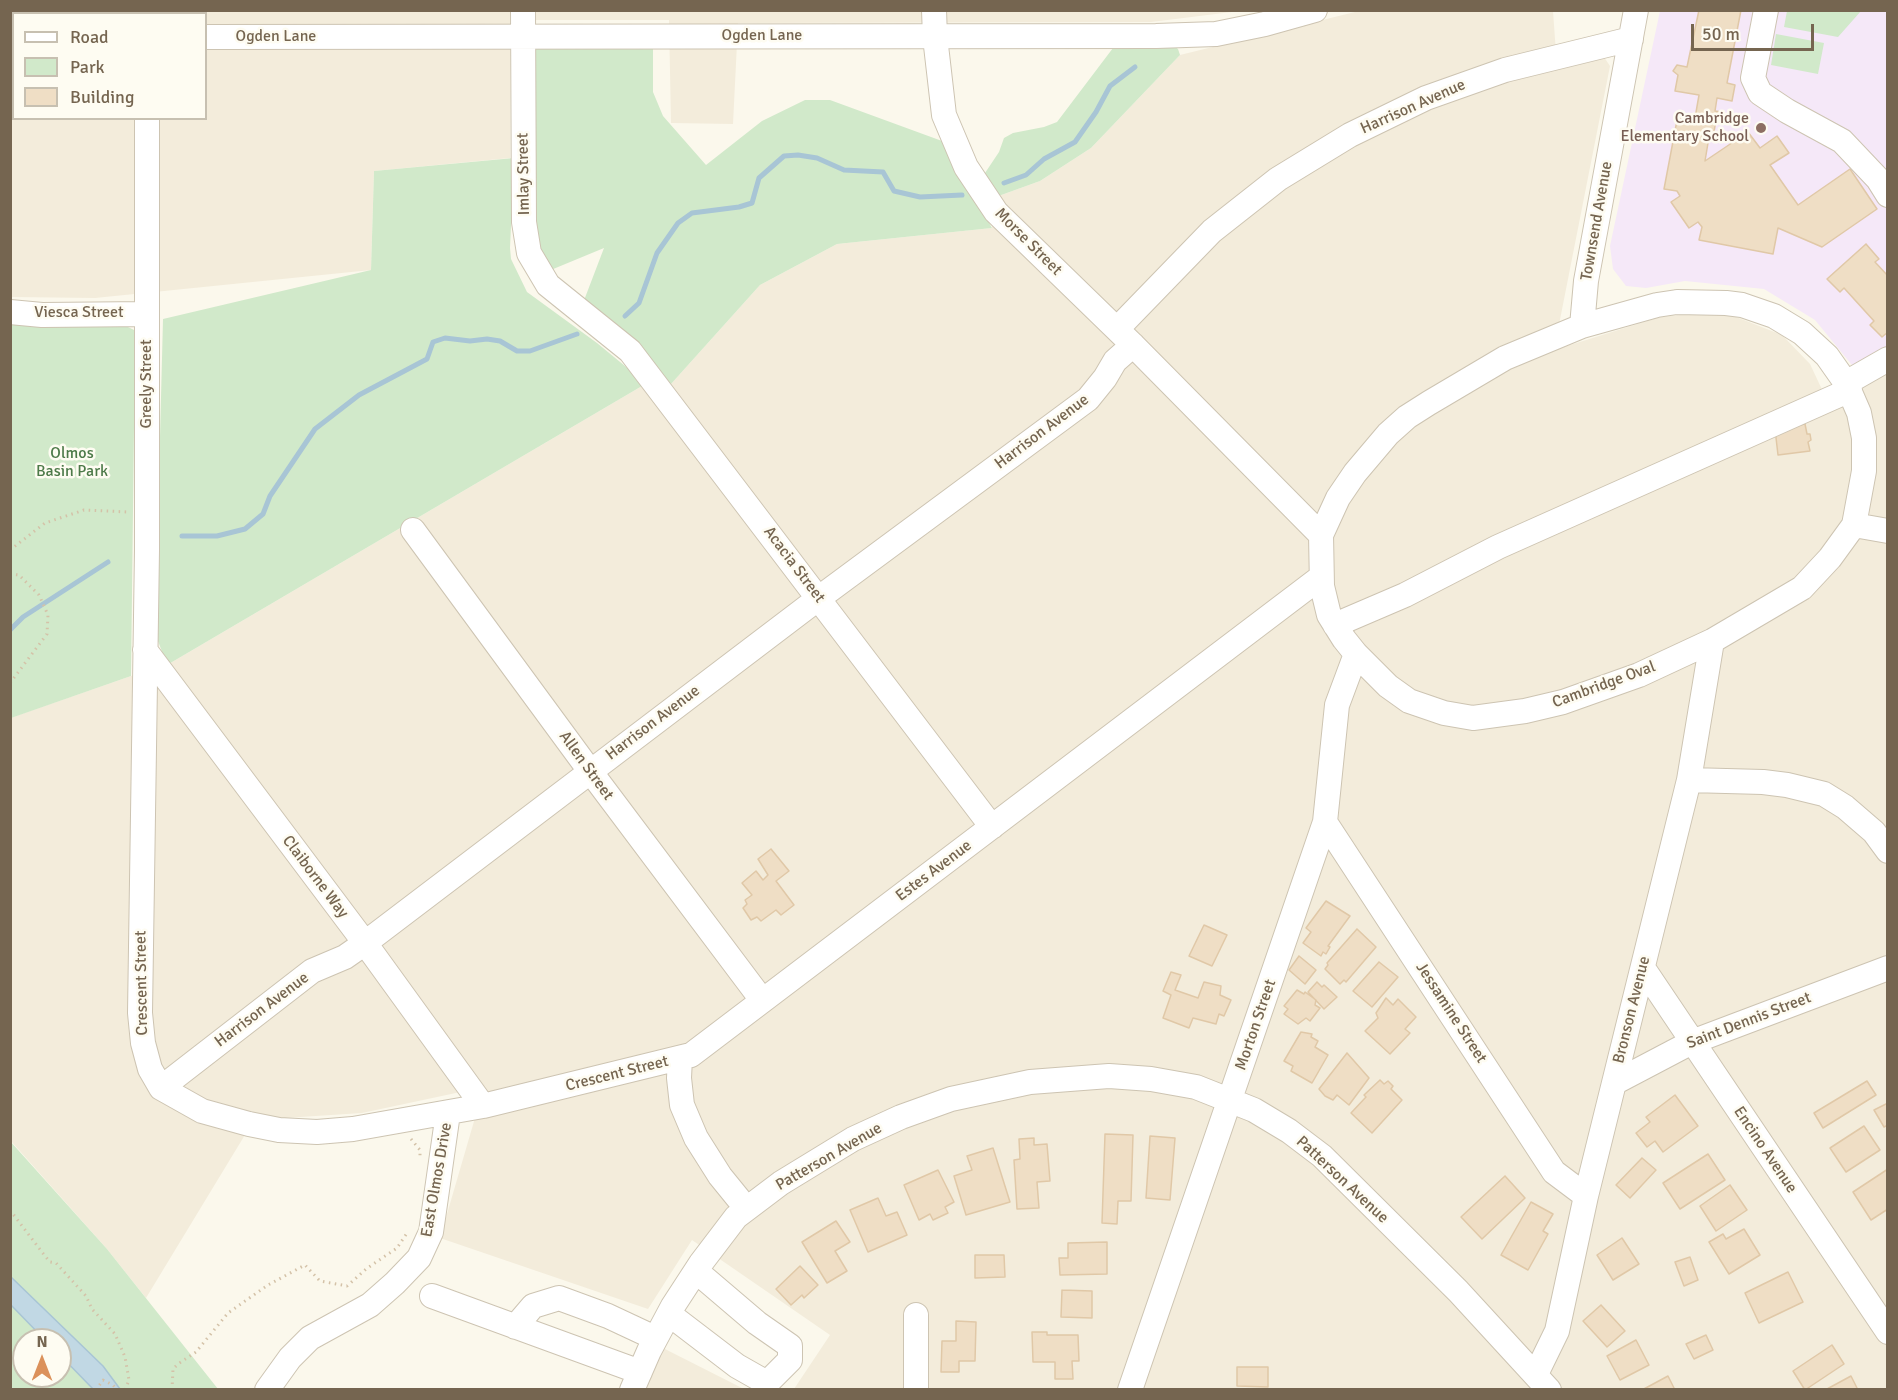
<!DOCTYPE html>
<html>
<head>
<meta charset="utf-8">
<style>
  body { margin:0 }
  #map { position:relative; width:1898px; height:1400px; overflow:hidden; background:#fbf8ec; font-family:Signika,sans-serif }
  canvas { display:block }
  .frame { position:absolute; inset:0; border:12px solid #756550; pointer-events:none }
  .legend { position:absolute; left:12px; top:12px; width:195px; height:108px; box-sizing:border-box; background:#fefcf2; border:2px solid #c7c0b1; margin:0; padding:8px 10px; list-style:none; font-size:18px; color:#756550 }
  .legend li { display:flex; align-items:center; gap:12px; height:30px }
  .legend b { width:30px; border:2px solid #c7c0b1 }
  .north { position:absolute; left:12px; top:1328px; width:60px; height:60px; box-sizing:border-box; background:#fefcf2; border:2px solid #c7c0b1; border-radius:50%; rotate:0deg; font-size:16px; font-weight:700; line-height:24px; text-align:center; color:#756550 }
  .north::after { content:''; display:block; margin:auto; width:21px; height:27px; background:#db915b; clip-path:polygon(50% 0,100% 100%,50% 72%,0 100%) }
  .scale { position:absolute; left:1691px; top:24px; width:123px; height:27px; box-sizing:border-box; border:3px solid #756550; border-top:0; padding-left:8px; font-size:18px; line-height:21px; white-space:nowrap; color:#756550; -webkit-text-stroke:4px #fefcf2; paint-order:stroke }
</style>
</head>
<body>
<div id="map">
<canvas width="1898" height="1400"></canvas>
<div class="frame"></div>
<ul class="legend">
<li><b style="height:8px;background:#fff"></b>Road</li>
<li><b style="height:16px;background:#d1e9ca"></b>Park</li>
<li><b style="height:16px;background:#efdec5"></b>Building</li>
</ul>
<div class="north">N</div>
<div class="scale">50 m</div>
</div>
<script>
const ctx = document.querySelector('canvas').getContext('2d');
ctx.lineJoin = 'round';
function fill(path, color) { ctx.fillStyle = color; ctx.fill(path, 'evenodd'); }
const toPath = rows => new Path2D(rows.map(r => 'M' + r).join(''));
function strokePath(path, color, width, dash) { ctx.strokeStyle = color; ctx.lineWidth = width; ctx.lineCap = dash ? 'butt' : 'round'; ctx.setLineDash(dash || []); ctx.stroke(path); }
function label(font, color, halo, rows, align = 'center') {
  ctx.font = font + ' Signika,sans-serif'; ctx.lineWidth = 5; ctx.setLineDash([]); ctx.textBaseline = 'middle'; ctx.strokeStyle = halo; ctx.fillStyle = color; for (const [text, x, y, turn = 0] of rows) {
    ctx.save(); ctx.translate(x, y); ctx.rotate((+turn || 0) * Math.PI / 180); ctx.textAlign = isNaN(turn) ? turn : align; if (halo) ctx.strokeText(text, 0, 0); ctx.fillText(text, 0, 0); ctx.restore();
  }
}
const residential = toPath([
  [10,11,1240,11,1151,22,738,23,733,124,671,123,669,20,510,20,510,158,374,171,371,270,95,298,11,297],
  [14,14,206,14,206,118,14,118],
  [1359,11,1553,11,1557,67,1602,54,1610,66,1554,350,1660,317,1721,311,1782,335,1810,364,1825,396,1887,370,1887,1389,794,1389,830,1335,692,1240,648,1309,440,1238,484,1087,362,1113,254,1120,146,1298,107,1249,11,1141,10,718,131,676,167,665,642,386,671,384,760,285,837,244,992,228,993,198,1040,181,1091,148,1180,55],
  [659,1346,744,1389,640,1390]
]);
const education = toPath([
  [1660,11,1887,11,1887,370,1865,381,1815,320,1764,289,1685,281,1646,288,1626,286,1613,269,1610,246]
]);
const green = toPath([
  [1787,11,1787,10,1861,11,1838,37,1784,27],
  [1776,34,1824,43,1818,74,1771,65],
  [1170,43,1178,49,1180,55,1091,148,1040,181,993,198,983,176,999,152,1004,138,1013,133,1044,127,1057,122,1113,48],
  [653,45,653,92,663,116,706,165,762,121,805,100,830,100,942,141,992,228,837,244,760,285,671,384,631,338,583,303,604,248,546,272,535,250,532,46],
  [514,158,510,248,511,259,527,292,597,343,631,371,642,386,167,665,155,633,163,319,371,270,374,171],
  [10,324,126,326,134,330,135,344,131,676,11,718],
  [10,1141,107,1249,218,1389,11,1389],
  [24,1340,60,1340,60,1376,24,1376]
]);
const water = toPath([
  [11,1277,103,1366,120,1389,93,1389,60,1355,60,1340,45,1340,11,1305,11,1277]
]);
const stream = toPath([
  [1004,183,1026,175,1044,159,1075,142,1096,112,1110,86,1135,67],
  [625,316,639,303,657,253,678,223,692,213,739,207,752,203,759,178,784,156,798,155,817,158,844,170,883,172,894,191,920,197,962,195],
  [182,536,217,536,245,529,263,514,270,496,315,429,359,395,427,359,433,342,445,338,470,341,487,339,500,341,517,351,530,351,577,334],
  [10,630,23,617,108,562]
]);
const building = toPath([
  [1699,10,1741,10,1727,83,1735,85,1732,101,1717,98,1715,111,1722,112,1724,119,1720,121,1716,120,1714,132,1710,131,1705,161,1748,132,1760,148,1777,136,1789,153,1770,165,1798,205,1850,169,1877,209,1822,247,1778,228,1773,254,1699,240,1702,227,1698,222,1689,228,1671,202,1680,196,1677,191,1664,189,1678,115,1695,118,1699,95,1675,91,1678,75,1673,71,1677,65,1687,67,1699,10],
  [1866,244,1879,259,1875,262,1888,276,1888,332,1882,337,1870,325,1874,321,1844,288,1840,292,1827,279,1866,244],
  [1805,424,1807,434,1810,434,1811,440,1808,442,1810,451,1778,455,1775,429,1805,424],
  [771,849,789,871,776,881,794,905,781,915,776,910,761,921,757,917,751,920,743,908,747,904,745,900,752,895,742,883,756,871,763,880,768,875,758,859,771,849],
  [1326,901,1350,916,1328,946,1330,947,1326,954,1323,952,1321,956,1303,943,1311,932,1306,928,1326,901],
  [1204,925,1227,935,1212,966,1189,956,1204,925],
  [1357,929,1376,947,1346,982,1344,980,1340,984,1325,969,1328,965,1327,963,1357,929],
  [1299,956,1316,970,1305,984,1289,970,1299,956],
  [1379,962,1398,977,1372,1007,1353,991,1379,962],
  [1171,972,1181,975,1175,990,1198,998,1204,982,1221,986,1220,995,1231,1000,1224,1016,1219,1014,1216,1024,1193,1018,1189,1028,1163,1018,1171,995,1163,991,1171,972],
  [1317,982,1322,987,1324,985,1337,997,1324,1009,1308,992,1317,982],
  [1297,990,1304,994,1305,992,1316,1000,1315,1005,1320,1008,1310,1021,1306,1018,1298,1024,1284,1014,1288,1009,1284,1006,1297,990],
  [1386,998,1393,1005,1398,999,1416,1017,1405,1029,1410,1033,1390,1054,1365,1031,1378,1018,1376,1013,1386,998],
  [1301,1032,1312,1034,1311,1037,1318,1041,1315,1047,1328,1055,1312,1083,1291,1071,1293,1066,1284,1061,1301,1032],
  [1347,1053,1369,1078,1349,1105,1337,1095,1333,1100,1325,1096,1319,1089,1347,1053],
  [1380,1080,1384,1084,1388,1081,1393,1086,1391,1089,1402,1100,1372,1133,1351,1113,1366,1097,1364,1095,1380,1080],
  [1867,1081,1876,1095,1823,1128,1814,1113,1867,1081],
  [1675,1095,1698,1126,1663,1152,1655,1141,1647,1147,1636,1133,1650,1122,1646,1117,1675,1095],
  [1888,1103,1888,1125,1884,1127,1874,1110,1888,1103],
  [1864,1126,1880,1150,1846,1172,1830,1148,1864,1126],
  [1105,1134,1133,1135,1131,1201,1118,1201,1117,1224,1102,1223,1105,1134],
  [1150,1136,1175,1138,1170,1200,1146,1198,1150,1136],
  [1034,1138,1034,1145,1047,1144,1050,1181,1037,1182,1039,1208,1017,1209,1014,1160,1020,1159,1019,1139,1034,1138],
  [993,1148,1010,1202,966,1215,954,1176,972,1170,967,1156,993,1148],
  [1708,1154,1725,1180,1680,1209,1663,1183,1708,1154],
  [1642,1158,1656,1170,1630,1198,1616,1185,1642,1158],
  [1888,1169,1888,1209,1871,1220,1853,1192,1888,1169],
  [938,1170,954,1202,945,1207,948,1213,933,1220,930,1214,919,1220,904,1185,938,1170],
  [1505,1176,1525,1198,1482,1239,1461,1217,1505,1176],
  [1730,1185,1747,1210,1716,1231,1700,1206,1730,1185],
  [878,1198,886,1216,897,1212,907,1235,868,1252,850,1210,878,1198],
  [1531,1202,1553,1214,1543,1231,1548,1234,1528,1270,1501,1255,1531,1202],
  [836,1221,850,1242,835,1251,847,1271,827,1283,802,1242,836,1221],
  [1744,1229,1760,1255,1729,1274,1709,1242,1723,1234,1726,1239,1744,1229],
  [1622,1238,1639,1264,1613,1280,1597,1255,1622,1238],
  [1107,1242,1107,1274,1060,1275,1059,1258,1068,1258,1068,1243,1107,1242],
  [975,1255,1004,1255,1005,1277,975,1278,975,1255],
  [1690,1257,1698,1280,1684,1286,1675,1262,1690,1257],
  [800,1266,818,1285,804,1298,802,1295,791,1305,776,1289,800,1266],
  [1788,1272,1803,1302,1759,1323,1745,1293,1788,1272],
  [1062,1290,1092,1291,1092,1318,1061,1317,1062,1290],
  [1601,1305,1625,1331,1607,1347,1583,1321,1601,1305],
  [956,1321,976,1322,975,1361,959,1361,959,1372,941,1372,942,1341,956,1341,956,1321],
  [1032,1332,1047,1332,1047,1335,1078,1335,1079,1361,1072,1361,1073,1379,1055,1379,1055,1362,1033,1362,1032,1332],
  [1706,1335,1713,1350,1694,1359,1686,1344,1706,1335],
  [1636,1340,1649,1365,1620,1380,1607,1356,1636,1340],
  [1832,1345,1844,1364,1805,1390,1793,1371,1832,1345],
  [1237,1367,1268,1367,1268,1387,1237,1386,1237,1367],
  [1668,1376,1675,1390,1642,1390,1668,1376],
  [1851,1376,1858,1390,1827,1390,1827,1389,1851,1376]
]);
const path = toPath([
  [10,550,45,523,84,510,128,512],
  [10,574,19,575,39,595,48,615,47,634,10,683],
  [411,1139,420,1150,420,1156],
  [10,1210,45,1256,50,1262,56,1263,86,1296,92,1309,115,1334,125,1357,129,1380,125,1390],
  [96,1390,103,1380,113,1385,117,1390],
  [172,1390,173,1369,178,1364,196,1352,228,1313,268,1285,305,1265,320,1281,347,1286,366,1269,397,1248,407,1233]
]);
const minor = toPath([
  [110,10,110,14],
  [523,10,524,222,529,253,548,285,630,351,992,827],
  [934,10,935,37,944,115,966,167,996,212,1133,345,1321,535],
  [1766,10,1753,78,1760,93,1787,111,1842,141,1878,179,1888,195],
  [10,18,14,20],
  [206,37,1156,36,1216,34,1265,24,1315,10],
  [147,118,147,550,140,1013,143,1043,150,1069,161,1088,202,1111,249,1124,279,1130,317,1132,353,1129,483,1106,691,1055,1321,577],
  [1677,302,1726,303,1742,305,1774,316,1802,333,1827,356,1846,383,1859,413,1864,438,1864,471,1854,525,1830,558,1802,588,1712,641,1639,675,1563,702,1525,711,1473,718,1444,713,1409,701,1388,686,1356,654,1344,639,1329,615,1322,586,1321,535,1338,498,1355,473,1388,434,1407,417,1429,403,1505,358,1582,326,1657,305,1677,302],
  [10,312,42,315,147,314],
  [1582,326,1586,281,1636,10],
  [1117,329,1212,231,1278,179,1350,135,1426,98,1505,70,1631,39],
  [1846,383,1888,359],
  [1854,525,1888,531],
  [413,530,590,771,762,1000],
  [1335,625,1405,595,1498,547,1850,390],
  [145,650,365,943,483,1106],
  [1689,780,1763,782,1787,785,1824,794,1845,807,1874,832,1888,851],
  [1325,822,1554,1172,1586,1196],
  [1643,968,1888,1332],
  [680,1058,679,1078,682,1105,696,1138,720,1176,746,1208],
  [1614,1083,1692,1042,1888,968],
  [161,1088,312,971,345,957,365,943,819,598,1088,399,1105,378,1115,361,1133,345],
  [432,1296,640,1372],
  [669,1314,737,1366,767,1383,790,1360,790,1346,757,1323,696,1271],
  [916,1315,916,1390],
  [515,1327,533,1306,559,1298,608,1316,655,1338],
  [1536,1374,1557,1331,1586,1196,1689,780,1712,641],
  [267,1390,290,1358,310,1338,370,1305,395,1283,419,1258,431,1232,448,1113],
  [632,1390,649,1351,673,1306,701,1263,736,1217,781,1183,853,1139,901,1117,951,1099,1030,1082,1109,1076,1151,1079,1196,1087,1254,1110,1289,1131,1322,1156,1458,1291,1549,1390],
  [1130,1390,1325,822,1337,705,1356,654]
]);
const markers = [
  [1761,128,6,"#8d6e63"]
];
const streetNames = [
  ["Ogden Lane",762,36],
  ["Ogden Lane",276,37],
  ["Harrison Avenue",1413,107,-24],
  ["Imlay Street",524,174,-91],
  ["Townsend Avenue",1597,221,-80],
  ["Morse Street",1028,242,45],
  ["Viesca Street",79,313],
  ["Greely Street",147,384,-90],
  ["Harrison Avenue",1042,432,-37],
  ["Acacia Street",794,565,53],
  ["Cambridge Oval",1604,685,-20],
  ["Harrison Avenue",653,723,-37],
  ["Allen Street",586,766,54],
  ["Estes Avenue",934,871,-37],
  ["Claiborne Way",315,877,53],
  ["Crescent Street",142,983,-91],
  ["Harrison Avenue",262,1010,-37],
  ["Bronson Avenue",1632,1010,-76],
  ["Jessamine Street",1451,1013,57],
  ["Saint Dennis Street",1749,1021,-21],
  ["Morton Street",1256,1025,-71],
  ["Crescent Street",617,1074,-14],
  ["Encino Avenue",1765,1150,56],
  ["Patterson Avenue",829,1157,-30],
  ["East Olmos Drive",437,1180,-80],
  ["Patterson Avenue",1342,1180,43]
];
const educationNames = [
  ["Cambridge",1749,119],
  ["Elementary School",1749,137]
];
const parkNames = [
  ["Olmos",72,454],
  ["Basin Park",72,472]
];
fill(residential, '#f3ecdb');
fill(education, '#f5e8f8');
fill(green, '#d1e9ca');
fill(water, '#c1d8e4');
strokePath(water, '#a8c5d5', 1.5);
strokePath(stream, '#a8c5d5', 5);
fill(building, '#efdec5');
strokePath(building, '#e0c8a7', 1.5);
strokePath(minor, '#cdc4b2', 26);
strokePath(path, '#d4c2a8', 3, [1.5, 4.5]);
strokePath(minor, '#fff', 24);
for (const [x, y, r, color] of markers) { const dot = new Path2D(); dot.arc(x, y, r, 0, 2 * Math.PI); ctx.fillStyle = color; ctx.fill(dot); strokePath(dot, '#fefcf2', 2); }
label('16px', '#756550', '#fefcf2', streetNames);
label('16px', '#785e54', '#fefcf2', educationNames, 'right');
label('16px', '#4d7a49', '#fefcf2', parkNames);
</script>
</body>
</html>
